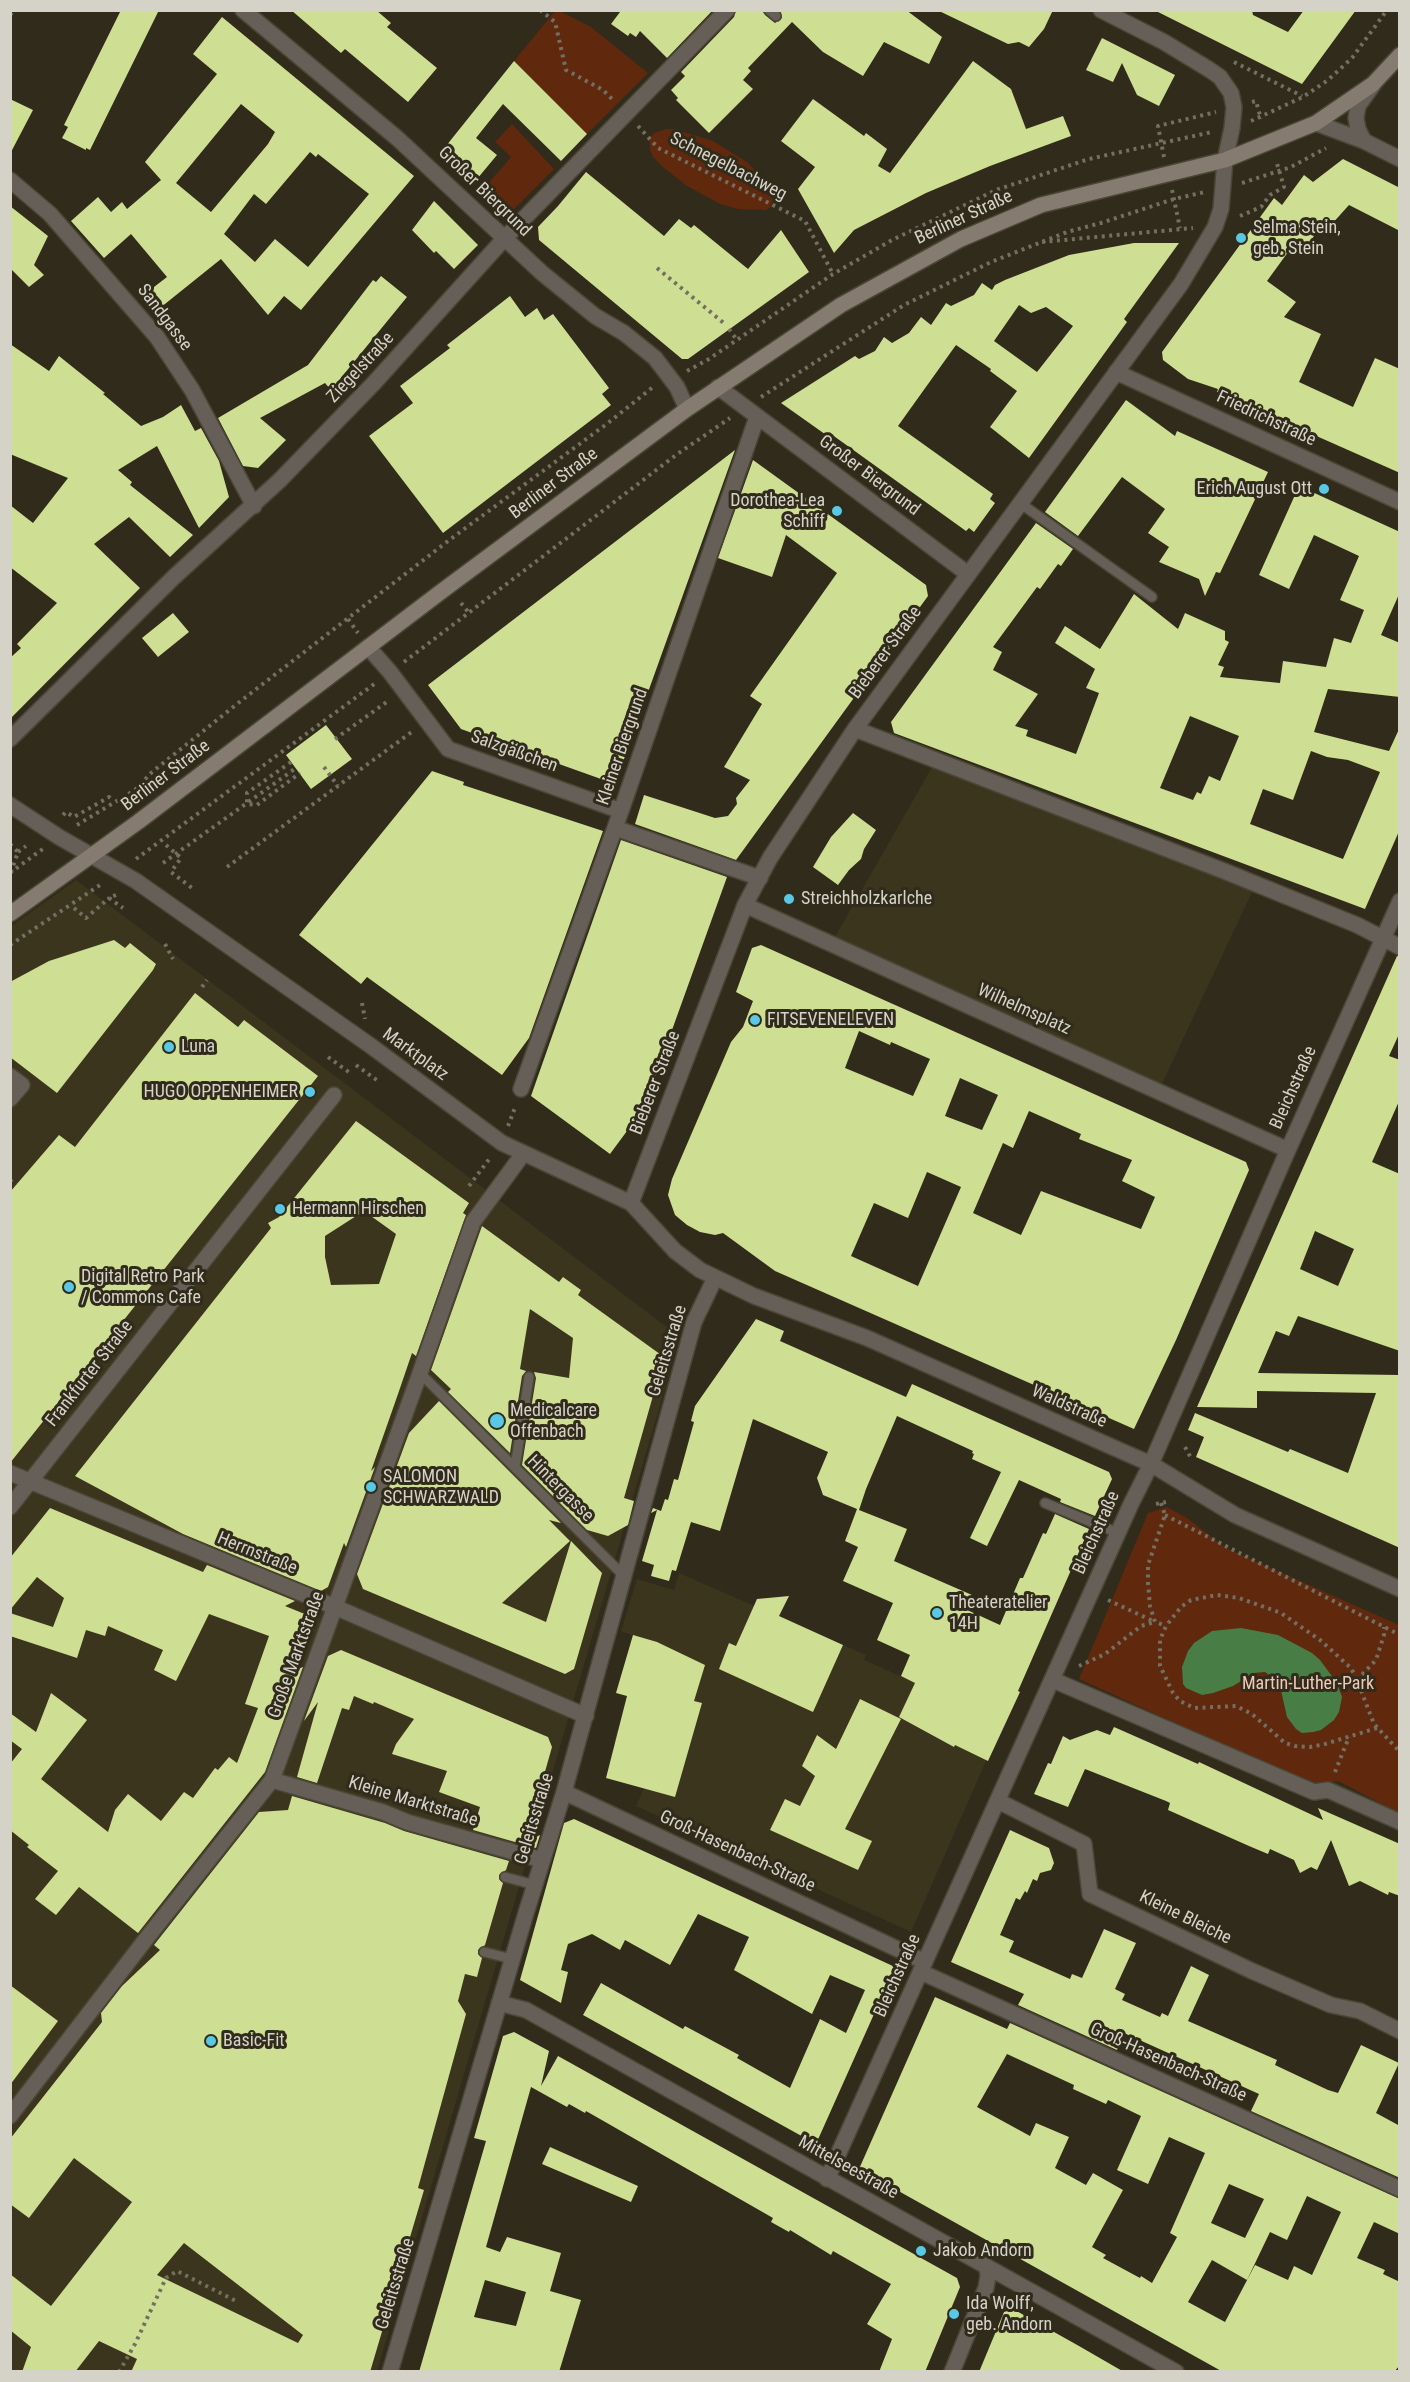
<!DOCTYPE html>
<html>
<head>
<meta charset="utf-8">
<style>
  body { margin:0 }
  #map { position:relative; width:1410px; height:2382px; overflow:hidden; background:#302b1a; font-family:"Roboto Condensed",sans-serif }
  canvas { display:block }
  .frame { position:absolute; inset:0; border:12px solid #d5d2c8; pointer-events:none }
</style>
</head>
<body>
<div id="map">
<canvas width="1410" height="2382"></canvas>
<div class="frame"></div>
</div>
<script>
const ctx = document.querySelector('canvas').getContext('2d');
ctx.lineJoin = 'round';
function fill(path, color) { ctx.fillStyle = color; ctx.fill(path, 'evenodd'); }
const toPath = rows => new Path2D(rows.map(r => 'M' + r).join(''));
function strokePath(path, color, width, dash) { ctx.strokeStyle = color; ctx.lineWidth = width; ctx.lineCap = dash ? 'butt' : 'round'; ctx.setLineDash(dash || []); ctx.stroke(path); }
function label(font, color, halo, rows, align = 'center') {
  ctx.font = font + ' "Roboto Condensed",sans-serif'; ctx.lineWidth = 6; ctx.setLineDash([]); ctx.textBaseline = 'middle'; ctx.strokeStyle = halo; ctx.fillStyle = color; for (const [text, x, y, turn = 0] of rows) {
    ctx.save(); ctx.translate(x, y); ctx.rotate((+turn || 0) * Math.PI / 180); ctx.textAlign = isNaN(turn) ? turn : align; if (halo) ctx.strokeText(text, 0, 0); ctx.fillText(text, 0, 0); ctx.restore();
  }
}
const built = toPath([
  [932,767,1253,890,1160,1088,832,942],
  [76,880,680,1337,377,2371,11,2371,10,927],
  [679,1573,866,1655,864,1660,932,1690,999,1738,986,1761,911,1932,636,1806,644,1788,606,1778,615,1750,616,1742,614,1741,617,1730,619,1730,630,1697,616,1693,633,1636,621,1631,637,1579,674,1590]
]);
const green = toPath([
  [555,11,560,11,591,27,648,73,587,134,514,61],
  [512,124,554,169,505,218,480,193,511,157,495,142],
  [667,129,675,129,713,141,747,162,768,184,773,200,771,207,766,210,738,209,720,204,687,186,664,168,653,157,650,150,650,138,654,133],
  [1167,1507,1187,1518,1226,1548,1399,1625,1399,1813,1338,1781,1313,1786,1079,1679,1148,1513]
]);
const water = toPath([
  [1241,1628,1278,1635,1312,1653,1320,1660,1337,1683,1342,1697,1339,1712,1334,1720,1321,1730,1313,1732,1302,1733,1296,1729,1287,1717,1279,1682,1265,1672,1254,1673,1233,1686,1213,1693,1202,1695,1186,1688,1183,1684,1182,1667,1188,1651,1194,1643,1212,1631]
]);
const building = toPath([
  [121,10,159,10,90,150,86,148,86,150,62,138,68,127,64,125],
  [291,10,376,10,391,23,387,27,437,68,408,102,345,49,341,53],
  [619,10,713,10,667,58,640,31,636,37,630,33,628,36,611,24,620,12],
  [736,10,762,10,765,15,775,23,782,18,780,10,906,10,942,37,929,64,884,42,863,76,823,52,792,22,748,68,751,71,743,80,753,89,709,133,676,100,678,98,671,90,685,76,681,72,734,17],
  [937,10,1053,10,1044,29,1029,47,1019,42,1008,44],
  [1154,10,1252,10,1253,15,1288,32,1304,10,1356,10,1302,84],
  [222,17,414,176,301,310,284,296,268,315,221,259,155,312,141,297,167,277,131,234,104,258,71,221,98,197,111,212,122,202,127,209,161,180,145,162,217,74,193,54],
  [241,104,275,132,268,144,211,212,176,183],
  [310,152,316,157,318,154,369,194,308,267,275,239,255,262,224,234,254,194,266,204],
  [1102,38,1175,75,1159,106,1137,95,1122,63,1113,82,1086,70],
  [514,61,587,134,561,161,503,104,476,138,497,155,472,185,438,156],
  [973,61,1011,89,1026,129,1063,116,1071,136,990,166,926,193,854,230,834,253,798,189,815,167,781,141,813,99,864,136,866,133,887,149,878,166,890,173],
  [10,99,33,110,10,154],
  [1343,159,1400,188,1400,231,1349,205,1331,225,1325,221,1300,255,1291,248,1267,281,1296,302,1284,317,1321,334,1299,382,1353,407,1375,358,1400,369,1400,473,1217,392,1218,389,1188,379,1163,360,1162,352,1274,198,1282,205,1304,175,1313,182],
  [586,172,664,236,679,219,691,228,694,225,748,269,781,230,809,272,688,359,682,359,539,240,538,227,558,206],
  [434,201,478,245,454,269,436,251,434,253,412,230],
  [10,206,48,236,34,265,44,275,29,287,10,268],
  [1134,243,1179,243,1124,319,1127,322,1029,458,990,427,1017,391,990,371,991,369,956,345,898,426,993,494,990,499,995,503,974,532,969,528,966,531,831,434,829,437,781,403,855,356,859,359,875,351,884,337,892,343,909,333,921,317,931,325,946,303,951,306,974,295,982,283,992,290,995,285,1005,280,1069,255],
  [1019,305,1031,313,1046,307,1073,326,1037,372,994,341],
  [381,276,407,297,331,390,325,383,260,418,286,440,258,468,243,466,218,418,308,365,373,280,376,282],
  [510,296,525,317,537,308,544,320,553,314,609,388,602,394,611,405,443,533,369,436,413,403,400,386,450,348,447,345],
  [10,344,49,371,59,356,105,393,103,394,141,426,163,417,181,405,195,431,201,428,219,461,229,497,199,528,157,446,118,470,132,482,130,485,193,535,170,557,129,517,94,544,140,588,10,719,10,658,21,648,17,644,57,603,10,567,10,505,33,523,68,478,10,454],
  [1126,400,1175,436,1177,431,1268,472,1220,573,1216,572,1205,596,1199,579,1159,562,1169,547,1148,533,1165,509,1122,477,1078,536,1045,512],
  [735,450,615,784,461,729,428,685],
  [753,460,926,585,928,596,736,860,635,824,644,795,715,818,728,816,737,804,736,798,750,780,724,767,762,704,750,696,837,573,786,535,772,577,718,558],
  [1299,486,1400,532,1400,592,1381,635,1400,643,1400,697,1328,689,1314,732,1389,751,1400,727,1400,829,1365,909,894,733,891,722,1036,523,1073,549,1061,566,1058,564,1040,589,1037,587,993,647,1002,652,993,670,1038,694,1015,726,1028,730,1026,736,1076,754,1099,693,1086,688,1095,669,1055,643,1065,626,1100,649,1134,594,1178,629,1185,613,1225,631,1225,640,1229,642,1218,665,1224,667,1220,677,1280,683,1283,661,1326,667,1334,638,1351,643,1364,610,1340,600,1359,556,1314,535,1289,589,1259,575],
  [1190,716,1239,736,1220,781,1209,776,1201,794,1197,792,1193,800,1160,788],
  [1311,751,1327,757,1348,760,1380,772,1343,859,1250,824,1263,789,1293,800],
  [173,613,189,632,158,657,142,638],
  [326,725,352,759,311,789,286,755],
  [432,771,464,782,463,785,603,831,529,1038,502,1075,367,977,361,984,299,935],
  [853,813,876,830,864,849,861,859,849,870,838,885,813,867,831,837],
  [621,840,727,877,644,1108,610,1154,531,1096],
  [114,940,125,948,130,943,156,964,153,970,57,1093,10,1057,10,982,49,961],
  [761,945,1246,1162,1249,1170,1176,1340,1134,1429,775,1271,723,1233,715,1235,700,1232,687,1225,675,1215,668,1195,672,1179,731,1042,743,1027,753,1001,736,992,752,948],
  [859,1031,890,1045,891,1042,930,1059,913,1096,845,1068],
  [960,1078,998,1095,982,1130,945,1116],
  [1029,1111,1081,1134,1079,1139,1132,1160,1122,1181,1155,1197,1141,1229,1041,1191,1021,1235,973,1213,1003,1143,1013,1148],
  [927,1172,961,1187,918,1286,851,1256,874,1203,908,1218],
  [1397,956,1400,957,1400,1032,1389,1056,1400,1060,1400,1099,1372,1162,1400,1174,1400,1351,1298,1316,1289,1336,1276,1331,1258,1373,1400,1375,1400,1548,1196,1457,1204,1437,1188,1430,1195,1413,1288,1452,1290,1449,1348,1473,1376,1393,1257,1391,1257,1408,1197,1407],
  [1315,1231,1354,1249,1338,1286,1300,1269],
  [195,993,238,1027,244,1020,318,1076,10,1463,10,1192,59,1135,75,1147],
  [356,1121,469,1203,463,1213,466,1215,416,1356,412,1353,398,1394,371,1471,375,1467,346,1547,344,1543,328,1587,321,1591,183,1534,75,1476,271,1228,268,1223,279,1217],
  [364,1211,396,1234,379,1284,331,1285,325,1257,325,1236],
  [482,1226,559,1282,563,1277,581,1290,578,1295,664,1357,624,1498,634,1501,628,1525,608,1536,587,1530,522,1465,536,1378,534,1372,569,1378,573,1338,530,1309,520,1369,526,1371,522,1376,510,1453,448,1392,451,1389,431,1370],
  [756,1319,784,1331,780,1341,906,1397,912,1384,1109,1472,1112,1479,1095,1516,1060,1502,1061,1499,1019,1480,987,1546,970,1538,1001,1472,972,1459,974,1454,972,1453,973,1451,897,1416,866,1489,859,1510,907,1529,894,1561,972,1595,965,1609,1000,1625,1020,1578,1023,1578,1043,1533,1046,1534,1055,1514,1089,1529,1018,1691,1020,1692,988,1761,955,1745,954,1747,899,1717,915,1683,901,1676,910,1655,877,1640,893,1603,843,1581,858,1547,845,1541,857,1509,823,1495,817,1478,828,1452,753,1419,720,1531,691,1522,676,1571,672,1570,669,1581,651,1576,654,1565,642,1561,657,1510,651,1513,653,1508,661,1511,665,1499,668,1500,674,1479,678,1480,694,1422,691,1421,695,1406],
  [439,1401,561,1523,549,1520,570,1541,502,1603,546,1622,571,1541,602,1573,574,1669,565,1674,363,1589,357,1574,409,1433],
  [50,1508,203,1572,207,1565,295,1601,285,1606,317,1619,298,1669,303,1667,265,1772,138,1933,79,1887,56,1915,35,1899,58,1871,27,1847,29,1845,10,1830,10,1764,22,1749,10,1740,10,1713,36,1732,51,1693,87,1720,41,1779,108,1832,115,1810,128,1794,161,1821,184,1792,193,1798,215,1768,218,1770,229,1757,237,1763,258,1708,245,1704,269,1636,209,1614,176,1681,154,1670,163,1650,108,1626,105,1636,86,1630,77,1658,10,1636,10,1613,53,1627,64,1598,37,1577,10,1610,10,1558],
  [789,1596,779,1616,843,1645,813,1712,719,1669,729,1643,736,1646,757,1599],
  [633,1635,657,1642,705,1665,694,1701,702,1703,675,1797,606,1778,627,1696,616,1693],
  [341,1650,548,1737,552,1747,525,1842,540,1835,536,1848,473,1830,480,1807,439,1792,447,1771,392,1754,396,1744,414,1719,374,1702,373,1704,354,1696,349,1710,342,1708,317,1783,297,1777,318,1702,304,1721,328,1656],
  [860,1699,901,1719,845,1829,872,1841,858,1870,770,1830,785,1799,800,1806,815,1776,802,1766,817,1735,836,1749],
  [1114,1727,1198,1764,1199,1762,1323,1820,1318,1808,1400,1844,1400,1896,1389,1892,1388,1895,1360,1881,1349,1886,1331,1840,1317,1870,1311,1867,1300,1873,1294,1860,1270,1849,1268,1854,1249,1846,1168,1810,1170,1803,1166,1801,1085,1769,1068,1807,1034,1794,1048,1763,1051,1764,1063,1736,1070,1740,1097,1730,1110,1735],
  [292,1796,385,1823,404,1831,509,1861,506,1870,499,1875,499,1879,503,1883,485,1945,478,1950,478,1954,482,1958,477,1977,465,1974,458,2001,466,2014,418,2188,424,2190,370,2372,131,2372,137,2359,99,2341,75,2372,22,2372,31,2347,10,2330,10,2274,51,2306,132,2202,74,2158,29,2218,10,2204,10,2139,102,2022,101,2013,122,1986,160,1950,154,1945,259,1812,288,1810],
  [184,2243,303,2335,298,2343,157,2275],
  [574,1819,895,1967,816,2144,583,2015,601,1983,683,2029,685,2026,739,2055,737,2058,790,2088,820,2019,846,2033,865,1990,830,1975,812,2014,734,1970,749,1937,698,1914,670,1965,625,1940,620,1950,592,1934,568,1944,561,1970,568,1972,561,2003,520,1980,564,1823],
  [1010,1830,1049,1848,1054,1863,1051,1870,1040,1873,1037,1881,1033,1879,1027,1893,1025,1891,1020,1900,1016,1898,1000,1935,1014,1941,1009,1952,1070,1979,1072,1974,1082,1978,1104,1929,1136,1943,1115,1989,1125,1994,1122,2000,1160,2017,1162,2013,1168,2016,1191,1966,1209,1975,1188,2021,1277,2060,1275,2065,1328,2090,1338,2093,1361,2045,1399,2063,1376,2113,1400,2126,1400,2178,1251,2111,1259,2094,1124,2033,1117,2050,1018,2005,1024,1994,951,1962],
  [10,1985,58,2021,10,2085],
  [935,1997,1007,2029,1010,2023,1400,2199,1400,2234,1374,2222,1357,2258,1385,2270,1383,2274,1400,2282,1400,2365,1394,2372,1223,2372,859,2169],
  [1007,2054,1074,2085,1073,2089,1106,2104,1108,2100,1141,2116,1117,2170,1148,2184,1169,2137,1205,2153,1170,2233,1177,2237,1152,2283,1141,2276,1140,2278,1103,2258,1106,2255,1092,2247,1123,2190,1093,2173,1086,2185,1055,2168,1069,2137,1036,2123,1030,2136,977,2107],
  [1229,2184,1264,2199,1245,2238,1211,2223],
  [1307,2196,1341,2212,1312,2275,1294,2266,1288,2280,1255,2265,1225,2322,1188,2302,1212,2260,1247,2280,1270,2232,1287,2240],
  [514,2032,549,2051,541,2086,558,2056,957,2278,960,2287,925,2372,879,2372,892,2339,867,2324,891,2284,833,2251,831,2255,790,2230,789,2232,771,2222,773,2218,586,2111,585,2113,569,2104,567,2107,531,2087,486,2247,500,2252,507,2237,561,2253,550,2291,581,2300,559,2372,419,2372,486,2141,474,2138,503,2036],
  [485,2280,526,2292,516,2326,474,2317],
  [550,2147,638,2186,631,2202,542,2164],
  [1013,2309,1079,2346,1124,2372,979,2372,1004,2312]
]);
const path = toPath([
  [540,10,555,22,566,70,603,90,614,101],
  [10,15,14,10],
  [1234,62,1302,96],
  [1252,102,1256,101,1261,119],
  [1251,121,1303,97,1328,80,1352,58,1387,10],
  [638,126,658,148,805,221,833,274],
  [1164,157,1158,126,1216,112],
  [1242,183,1291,167,1326,148],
  [1172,190,1180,228],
  [1240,216,1261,207,1270,195,1284,187,1276,160],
  [1042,242,1193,228],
  [657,268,725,324],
  [729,329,737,340],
  [687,371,709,359,833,274,892,240,996,190,1089,159,1212,132],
  [761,397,904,305,991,262,1067,232,1101,223,1174,199,1205,192],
  [461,603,469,613],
  [348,619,358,633],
  [404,662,676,455,730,418],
  [335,739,388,701],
  [291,762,247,793,247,804,257,805,300,773],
  [324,767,338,786],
  [63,815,66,812,74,817,109,797,113,801],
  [77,825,135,790,152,772,242,700,448,541,608,423,653,387],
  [10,844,18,852,11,872],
  [166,845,181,858,171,872,192,888],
  [18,852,26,846],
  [136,859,377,682],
  [163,863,296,768],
  [227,867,413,731],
  [10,873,44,848],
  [116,895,109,898,123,908],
  [74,908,86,918,109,898],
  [165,944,173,959],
  [10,945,103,883],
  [202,987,207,980],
  [362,1003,365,1019],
  [328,1057,350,1073],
  [356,1065,378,1081],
  [508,1126,516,1105],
  [10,1180,16,1185],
  [469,1186,490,1158],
  [1185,1447,1191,1458],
  [1161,1503,1165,1515,1148,1565,1148,1583,1150,1606,1155,1622,1166,1626],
  [1156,1504,1166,1502],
  [1165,1515,1400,1635],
  [1108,1600,1155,1622],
  [1079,1666,1105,1654,1141,1626,1155,1622],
  [1357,1680,1376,1660,1384,1635,1384,1627],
  [1377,1728,1325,1744,1310,1747,1295,1746,1285,1743,1252,1714,1236,1706,1195,1708,1188,1705,1180,1701,1173,1693,1160,1666,1160,1640,1166,1626,1181,1607,1191,1600,1217,1595,1239,1598,1281,1613,1320,1640,1351,1668,1357,1680,1374,1724,1400,1752],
  [1335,1772,1349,1737],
  [119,2372,135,2344,166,2278,177,2271,236,2301]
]);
const service = toPath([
  [769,10,776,16],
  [1020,503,1152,597],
  [420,1373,625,1577],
  [515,1467,529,1377],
  [1045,1503,1118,1533],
  [505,1877,535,1885],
  [484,1952,512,1959]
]);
const pedestrian = toPath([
  [368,647,390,672,448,749,621,811],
  [615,828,760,878],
  [10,1076,22,1085,10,1099],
  [521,1089,621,811,757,417],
  [10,1473,335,1607,586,1716],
  [10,1507,334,1095],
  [1053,1680,1314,1792,1328,1790,1400,1822],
  [272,1780,383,1812,407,1822,542,1860],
  [10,2116,146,1939,272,1780,420,1373,473,1222,523,1154]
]);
const minor = toPath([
  [243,10,397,138,542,273,595,316,624,333,655,358,677,387,687,409],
  [1316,123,1364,141,1400,159],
  [1364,141,1358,129,1356,118,1358,106,1373,85],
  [10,180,50,214,157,337,192,390,254,506],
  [1116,372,1400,502],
  [718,387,968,574],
  [855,729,1224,871,1357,925,1400,947],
  [10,739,174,577,280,480,374,383,504,239,727,10],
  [745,905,1288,1150],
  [631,1203,745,905,770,858,855,729,1181,284,1215,227,1221,209,1225,160,1232,128,1234,107,1231,93,1220,77,1210,70,1164,42,1101,10],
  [564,1792,925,1962],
  [998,1801,1084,1844,1090,1894,1252,1971,1331,2005,1360,2011,1400,2031],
  [921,1972,1400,2189],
  [499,2003,526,2010,1176,2372],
  [827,2179,1131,1504,1151,1464,1288,1150,1400,901],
  [390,2372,526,1913,564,1792,694,1322,715,1278],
  [952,2372,986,2288,988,2276,987,2267]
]);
const tertiary = toPath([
  [10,805,59,837,136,881,371,1046,502,1143,631,1203,675,1251,700,1270,754,1296,867,1338,1128,1454,1151,1464,1235,1515,1400,1589]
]);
const secondary = toPath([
  [10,914,138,822,442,591,687,409,841,305,961,239,1041,205,1225,160,1316,123,1373,84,1400,55]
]);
const markers = [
  [1241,238,6,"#59c8e5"],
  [1324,489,6,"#59c8e5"],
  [837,511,6,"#59c8e5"],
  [789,899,6,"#59c8e5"],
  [755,1020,6,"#59c8e5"],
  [169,1047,6,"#59c8e5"],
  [310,1092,6,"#59c8e5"],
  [280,1209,6,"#59c8e5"],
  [69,1287,6,"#59c8e5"],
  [497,1421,8,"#59c8e5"],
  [371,1487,6,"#59c8e5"],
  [937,1613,6,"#59c8e5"],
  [211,2041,6,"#59c8e5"],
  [921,2251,6,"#59c8e5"],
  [954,2314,6,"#59c8e5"]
];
const streetNames = [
  ["Schnegelbachweg",728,167,27],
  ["Großer Biergrund",484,192,44],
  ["Berliner Straße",964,218,-25],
  ["Sandgasse",164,318,53],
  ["Ziegelstraße",361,368,-47],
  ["Friedrichstraße",1266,419,25],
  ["Großer Biergrund",869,476,37],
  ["Berliner Straße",554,484,-37],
  ["Bieberer Straße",886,653,-54],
  ["Kleiner Biergrund",623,747,-71],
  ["Salzgäßchen",514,752,20],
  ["Berliner Straße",166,776,-37],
  ["Wilhelmsplatz",1024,1010,24],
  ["Marktplatz",415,1055,36],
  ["Bieberer Straße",656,1083,-69],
  ["Bleichstraße",1294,1088,-66],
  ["Geleitsstraße",668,1351,-73],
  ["Frankfurter Straße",90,1374,-52],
  ["Waldstraße",1069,1407,24],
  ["Hintergasse",560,1489,45],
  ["Bleichstraße",1097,1533,-66],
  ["Herrnstraße",257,1554,22],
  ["Große Marktstraße",297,1655,-70],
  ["Kleine Marktstraße",413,1802,17],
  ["Geleitsstraße",535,1819,-73],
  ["Groß-Hasenbach-Straße",737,1852,25],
  ["Kleine Bleiche",1185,1918,26],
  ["Bleichstraße",898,1976,-66],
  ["Groß-Hasenbach-Straße",1168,2063,24],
  ["Mittelseestraße",848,2168,29],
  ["Geleitsstraße",396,2284,-73]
];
const poiNames = [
  ["Selma Stein,",1253,228],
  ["geb. Stein",1253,249],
  ["Erich August Ott",1312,489,"right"],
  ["Dorothea-Lea",825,501,"right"],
  ["Schiff",825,522,"right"],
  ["Streichholzkarlche",801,899],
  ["FITSEVENELEVEN",767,1020],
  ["Luna",181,1047],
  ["HUGO OPPENHEIMER",298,1092,"right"],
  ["Hermann Hirschen",292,1209],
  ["Digital Retro Park",81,1277],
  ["/ Commons Cafe",81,1298],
  ["Medicalcare",510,1411],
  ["Offenbach",510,1432],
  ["SALOMON",383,1477],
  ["SCHWARZWALD",383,1498],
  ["Theateratelier",949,1603],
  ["14H",949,1624],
  ["Basic-Fit",223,2041],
  ["Jakob Andorn",933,2251],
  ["Ida Wolff,",966,2304],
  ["geb. Andorn",966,2325]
];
const parkNames = [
  ["Martin-Luther-Park",1308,1684]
];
fill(built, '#3c351d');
fill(green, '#60280d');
fill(water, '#487d46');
fill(building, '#cede92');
strokePath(service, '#4a4636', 12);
strokePath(pedestrian, '#4a4636', 18);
strokePath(minor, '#4a4636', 18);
strokePath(tertiary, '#4a4636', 18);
strokePath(secondary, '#4a4636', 18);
strokePath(path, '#736f61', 4, [3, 4.5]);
strokePath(service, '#655f58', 9);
strokePath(pedestrian, '#655f58', 15);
strokePath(minor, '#655f58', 15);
strokePath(tertiary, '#655f58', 15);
strokePath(secondary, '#857b71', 15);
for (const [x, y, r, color] of markers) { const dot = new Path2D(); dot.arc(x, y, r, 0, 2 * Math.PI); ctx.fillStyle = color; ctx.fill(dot); strokePath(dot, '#302b1a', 2); }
label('18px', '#d5d2c8', '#302b1a', streetNames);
label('18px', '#d5d2c8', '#302b1a', poiNames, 'left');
label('18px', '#f2c9b8', '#302b1a', parkNames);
</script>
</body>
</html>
